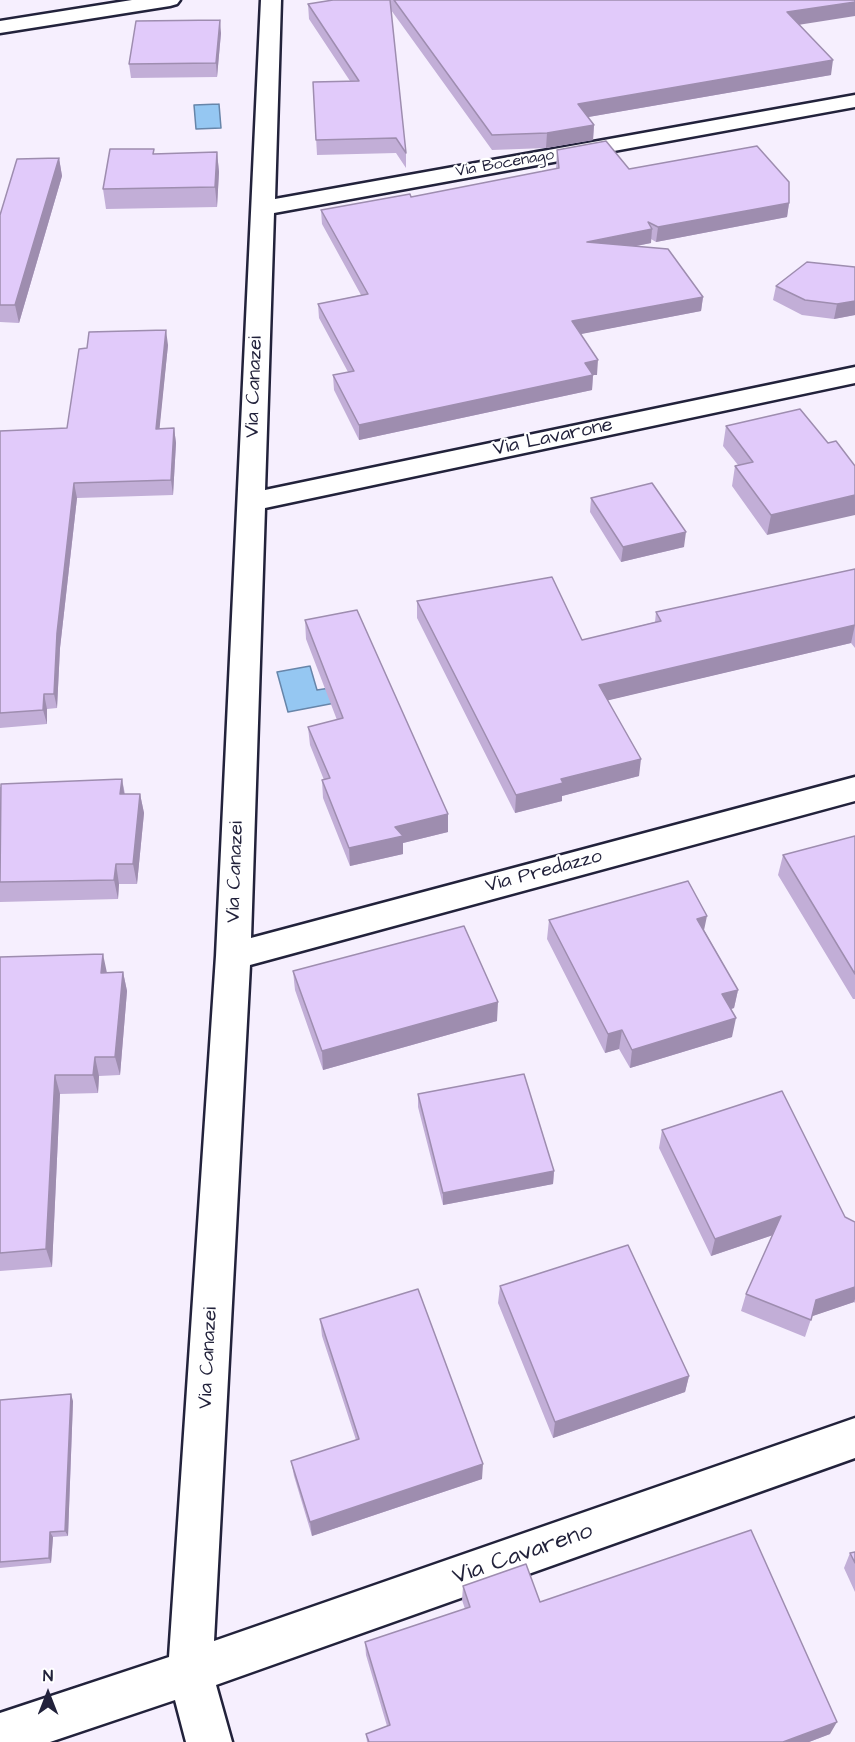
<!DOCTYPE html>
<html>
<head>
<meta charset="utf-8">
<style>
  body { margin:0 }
  #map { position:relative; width:855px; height:1742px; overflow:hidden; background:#f6effe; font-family:"Architects Daughter",sans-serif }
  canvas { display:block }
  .north { position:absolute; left:18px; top:1664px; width:60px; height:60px; -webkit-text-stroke:4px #fff; paint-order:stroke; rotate:0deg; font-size:16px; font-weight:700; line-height:24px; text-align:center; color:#22223b }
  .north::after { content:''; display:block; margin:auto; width:21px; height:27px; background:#22223b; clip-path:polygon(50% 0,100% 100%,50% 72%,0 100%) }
</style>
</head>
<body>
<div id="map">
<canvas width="855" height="1742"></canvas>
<div class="north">N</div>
</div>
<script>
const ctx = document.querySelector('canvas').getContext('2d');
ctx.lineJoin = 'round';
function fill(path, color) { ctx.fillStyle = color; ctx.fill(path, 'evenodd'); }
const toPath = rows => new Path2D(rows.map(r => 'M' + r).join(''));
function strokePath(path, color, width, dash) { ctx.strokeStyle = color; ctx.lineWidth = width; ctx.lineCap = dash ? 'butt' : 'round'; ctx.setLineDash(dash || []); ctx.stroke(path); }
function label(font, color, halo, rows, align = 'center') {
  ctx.font = font + ' "Architects Daughter",sans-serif'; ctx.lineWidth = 4.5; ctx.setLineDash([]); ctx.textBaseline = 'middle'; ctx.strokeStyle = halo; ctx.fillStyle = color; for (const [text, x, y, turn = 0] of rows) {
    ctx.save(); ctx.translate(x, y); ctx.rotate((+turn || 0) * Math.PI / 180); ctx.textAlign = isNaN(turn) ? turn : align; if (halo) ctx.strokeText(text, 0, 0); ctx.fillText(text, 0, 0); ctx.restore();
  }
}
const water = toPath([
  [219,104,221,128,196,129,194,105,219,104],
  [310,666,317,690,330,688,335,703,288,712,277,672,310,666]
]);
const street = toPath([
  [261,0,281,0,275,199,855,95,855,107,274,213,265,490,855,367,855,383,265,508,251,938,855,777,855,801,250,965,214,1641,855,1418,855,1458,216,1685,232,1742,186,1742,175,1700,50,1742,0,1742,0,1713,169,1657,216,956,261,0]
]);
const secondary = toPath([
  [132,0,180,0,177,4,170,6,0,33,0,21,132,0]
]);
const wall = toPath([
  [333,0,855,0,799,25,831,75,588,117,594,125,593,140,546,148,492,150,391,10,406,153,406,168,396,153,317,155,313,82,350,81,309,19,308,4],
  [221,33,217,77,131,78,129,64],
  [557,150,629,169,789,203,787,217,656,242,651,239,651,243,636,246,703,297,701,311,580,334,597,375,593,375,592,390,359,440,334,390,333,375,348,372,319,318,318,304,361,295,322,224,321,210,411,197,556,169],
  [217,152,219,172,217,207,106,209,103,189],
  [59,158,62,176,19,323,0,322,0,215],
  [855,267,855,315,834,319,802,315,773,300,776,286],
  [168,345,159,429,174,428,176,443,173,495,77,498,60,648,57,708,47,709,47,724,0,728,0,431,67,428],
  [726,426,828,443,767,535,732,486,735,466,738,465,723,446],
  [591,498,684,547,621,562,590,512],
  [855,569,855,648,851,643,608,700,639,776,562,796,562,801,515,813,417,618,417,601,582,640,655,622,656,612],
  [305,620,448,814,448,832,403,843,403,854,350,866,323,798,322,780,324,780,310,745,308,727,337,720,306,639],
  [122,779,125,794,140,794,144,813,137,884,119,884,118,899,0,902,0,787],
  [855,836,855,999,853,999,778,875,783,855],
  [549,920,704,930,738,990,734,1008,731,1009,732,1037,630,1068,619,1049,605,1053,547,939],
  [0,957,107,973,123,972,127,991,120,1075,99,1076,98,1093,60,1094,52,1267,0,1271],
  [293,971,497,1021,323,1070,295,990],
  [418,1094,554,1171,553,1184,443,1205,418,1107],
  [662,1130,855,1222,855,1303,854,1302,812,1316,805,1337,741,1311,746,1294,773,1235,711,1256,659,1148],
  [500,1286,689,1376,685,1392,553,1438,498,1303],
  [320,1319,482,1479,312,1536,294,1476,291,1461,356,1440,322,1336],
  [0,1400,73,1401,68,1536,53,1537,51,1563,0,1568],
  [855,1552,855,1592,844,1568,850,1553],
  [463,1586,540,1602,830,1734,809,1742,367,1742,366,1734,387,1726,366,1655,365,1642,465,1609,462,1600]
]);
const shadedWall = toPath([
  [855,2,855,16,785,27,787,12],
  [220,20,221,33,217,77,216,63],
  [833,60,831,75,577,119,578,104],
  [594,125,593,140,546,148,547,133],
  [217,152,219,172,217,207,215,187],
  [59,158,62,176,19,323,15,305],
  [789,203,787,217,656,242,658,227],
  [652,229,651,243,586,256,587,242],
  [703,297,701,311,571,336,572,321],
  [855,301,855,315,834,319,837,304],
  [166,330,168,345,158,444,156,429],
  [598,360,597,375,593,375,592,390,359,440,359,425,585,363],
  [174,428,176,443,173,495,171,480],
  [74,483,77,498,60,648,57,708,54,694,57,633],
  [855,495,855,515,767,535,771,515],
  [686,532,684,547,621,562,623,547],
  [855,625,851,643,597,703,599,685],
  [44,694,47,709,47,724,43,710],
  [641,759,639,776,562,796,562,801,515,813,516,795,561,779],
  [122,779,125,799,120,794],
  [140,794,144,813,137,884,133,864],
  [448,814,448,832,403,843,403,854,350,866,349,848,395,827],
  [116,864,119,884,118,899,114,880],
  [707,916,703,935,697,919],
  [103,954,107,973,101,973],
  [123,972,127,991,120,1075,115,1057],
  [738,990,734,1008,718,1013,722,994],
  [498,1002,497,1021,323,1070,322,1051],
  [736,1018,732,1037,630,1068,632,1050],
  [622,1030,619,1049,605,1053,608,1034],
  [95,1057,99,1076,98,1093,93,1075],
  [55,1075,60,1094,52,1267,46,1249],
  [554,1171,553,1184,443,1205,443,1193],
  [781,1216,776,1234,711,1256,715,1239],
  [855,1287,855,1299,854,1302,810,1317,816,1300],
  [689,1376,685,1392,553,1438,555,1422],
  [71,1394,73,1401,68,1536,65,1531],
  [483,1464,482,1479,312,1536,310,1522],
  [50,1532,53,1537,51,1563,49,1558],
  [837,1722,830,1734,809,1742,783,1742]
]);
const building = toPath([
  [333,0,390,0,406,153,396,138,316,140,313,82,359,81,308,4,333,0],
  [394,0,855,0,855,2,787,12,833,60,578,104,594,125,547,133,492,135,394,0],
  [220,20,216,63,129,64,136,21,220,20],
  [606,141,629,169,757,146,789,182,789,203,658,227,648,222,652,229,587,242,668,249,703,297,572,321,598,360,585,363,593,375,359,425,333,375,354,371,318,304,368,294,321,210,410,194,411,197,559,168,557,150,606,141],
  [110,149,154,149,153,154,217,152,215,187,103,189,110,149],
  [59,158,15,305,0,305,0,215,17,159,59,158],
  [807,262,855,267,855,301,837,304,805,300,776,286,807,262],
  [166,330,156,429,174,428,171,480,74,483,57,633,54,694,44,694,43,710,0,713,0,431,67,428,79,349,87,348,89,332,166,330],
  [800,409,828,443,836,441,855,466,855,495,771,515,735,466,753,462,726,426,800,409],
  [652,483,686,532,623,547,591,498,652,483],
  [855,569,855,625,599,685,641,759,561,779,563,783,516,795,417,601,552,577,582,640,661,621,656,612,855,569],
  [357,610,448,814,395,827,403,836,349,848,322,780,330,778,308,727,343,718,305,620,357,610],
  [122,779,120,794,140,794,133,864,116,864,114,880,0,882,1,784,122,779],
  [855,836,855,974,783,855,855,836],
  [688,881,707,916,697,919,738,990,722,994,736,1018,632,1050,622,1030,608,1034,549,920,688,881],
  [464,926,498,1002,322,1051,293,971,464,926],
  [103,954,101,973,123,972,115,1057,95,1057,93,1075,55,1075,46,1249,0,1253,0,957,103,954],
  [524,1074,554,1171,443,1193,418,1094,524,1074],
  [782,1091,845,1217,855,1222,855,1287,816,1300,811,1320,746,1294,781,1216,715,1239,662,1130,782,1091],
  [628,1245,689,1376,555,1422,500,1286,628,1245],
  [418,1289,483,1464,310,1522,291,1461,359,1439,320,1319,418,1289],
  [71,1394,65,1531,50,1532,49,1558,0,1562,0,1400,71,1394],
  [751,1530,837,1722,783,1742,369,1742,366,1734,390,1725,365,1642,470,1607,463,1586,526,1564,540,1602,751,1530],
  [855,1552,855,1563,850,1553,855,1552]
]);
const farStreetnames = [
  ["Via Bocenago",505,164,-10]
];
const streetNames = [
  ["Via Canazei",255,387,-88],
  ["Via Lavarone",553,438,-12],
  ["Via Canazei",236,872,-88],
  ["Via Predazzo",544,872,-15],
  ["Via Canazei",209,1358,-87]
];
const nearStreetnames = [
  ["Via Cavareno",523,1555,-19]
];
fill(water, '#95c7f2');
strokePath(water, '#6785a9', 1.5);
strokePath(street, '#22223b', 5);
strokePath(secondary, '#22223b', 5);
fill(street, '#fff');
fill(secondary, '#fff');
fill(wall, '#c2aed7');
fill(shadedWall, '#9e8daf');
fill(building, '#e1cafa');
strokePath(building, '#9e8daf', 1.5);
label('16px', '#22223b', '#fff', farStreetnames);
label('20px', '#22223b', '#fff', streetNames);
label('24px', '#22223b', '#fff', nearStreetnames);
</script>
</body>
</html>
